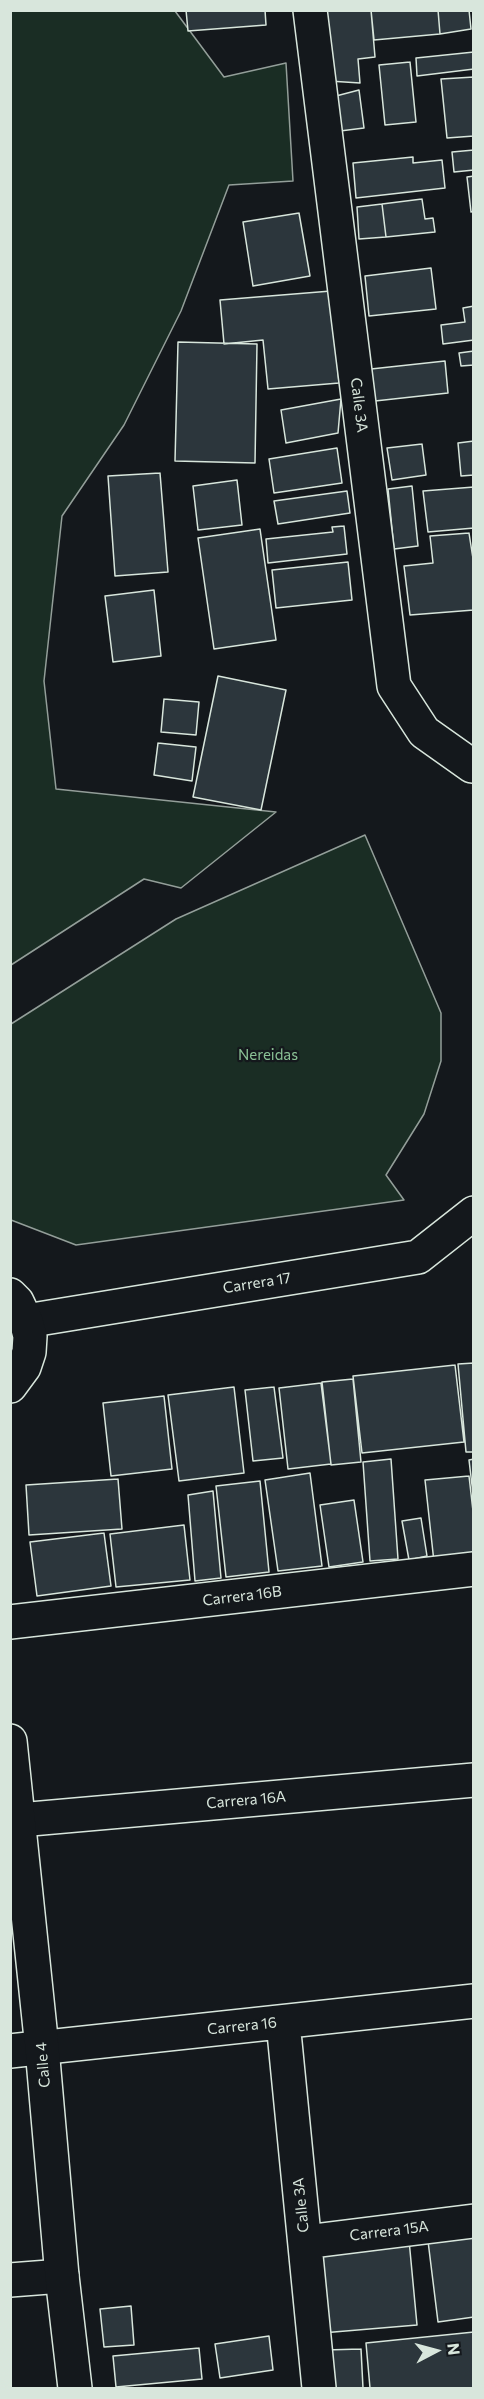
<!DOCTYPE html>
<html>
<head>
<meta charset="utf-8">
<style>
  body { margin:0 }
  #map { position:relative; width:484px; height:2399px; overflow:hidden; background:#14181c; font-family:Commissioner,sans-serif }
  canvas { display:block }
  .frame { position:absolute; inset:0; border:12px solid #d8e6dc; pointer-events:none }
  .north { position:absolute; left:406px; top:2321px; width:60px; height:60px; -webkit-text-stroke:4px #14181c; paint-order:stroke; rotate:84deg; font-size:16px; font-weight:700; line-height:24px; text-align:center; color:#d8e6dc }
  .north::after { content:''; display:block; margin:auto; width:21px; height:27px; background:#d8e6dc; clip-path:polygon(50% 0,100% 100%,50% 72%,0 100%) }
</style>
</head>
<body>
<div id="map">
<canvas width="484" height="2399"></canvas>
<div class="frame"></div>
<div class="north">N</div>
</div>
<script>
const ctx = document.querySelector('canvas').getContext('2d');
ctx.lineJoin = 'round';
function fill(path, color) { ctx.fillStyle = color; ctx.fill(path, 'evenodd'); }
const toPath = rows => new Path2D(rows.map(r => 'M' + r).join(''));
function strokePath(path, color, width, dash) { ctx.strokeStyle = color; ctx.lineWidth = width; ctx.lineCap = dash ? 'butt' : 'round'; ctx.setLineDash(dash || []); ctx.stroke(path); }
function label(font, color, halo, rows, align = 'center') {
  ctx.font = font + ' Commissioner,sans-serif'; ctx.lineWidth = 4.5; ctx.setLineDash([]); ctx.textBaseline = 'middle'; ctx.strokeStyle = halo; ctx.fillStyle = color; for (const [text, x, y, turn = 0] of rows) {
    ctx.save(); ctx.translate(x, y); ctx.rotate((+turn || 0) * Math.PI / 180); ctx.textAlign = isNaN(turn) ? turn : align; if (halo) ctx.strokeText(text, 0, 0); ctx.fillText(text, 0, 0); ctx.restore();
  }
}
const green = toPath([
  [11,11,175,11,224,77,286,63,293,181,229,185,181,311,124,425,62,516,44,681,56,789,276,812,181,888,144,879,11,965,11,11],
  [365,835,441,1013,441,1061,424,1114,386,1175,404,1200,76,1245,11,1220,11,1024,176,919,365,835]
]);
const building = toPath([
  [186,10,265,10,266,25,188,31,186,10],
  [321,10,371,10,375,57,358,59,360,83,329,81,321,10],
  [371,10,438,10,440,34,374,40,371,10],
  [438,10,469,10,471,29,440,34,438,10],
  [474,52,474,69,417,76,416,58,474,52],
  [410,62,416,122,385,125,379,65,410,62],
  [474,77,474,136,447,138,441,79,474,77],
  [359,90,364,128,340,131,336,96,359,90],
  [474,150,474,170,454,172,452,152,474,150],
  [413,157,413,163,442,160,445,188,356,198,353,163,413,157],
  [474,176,474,211,471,212,467,177,474,176],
  [422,199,425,219,433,218,435,232,386,237,382,204,422,199],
  [382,204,386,237,359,239,357,207,382,204],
  [299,213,310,276,253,286,243,222,299,213],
  [431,268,436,309,369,316,365,276,431,268],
  [331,291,339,383,268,389,263,340,224,344,220,300,331,291],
  [474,306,474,340,443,344,441,325,465,322,463,308,474,306],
  [178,342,257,344,255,463,175,461,178,342],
  [474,351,474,365,461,366,459,353,474,351],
  [445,361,448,393,375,401,371,369,445,361],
  [341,399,338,433,286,443,281,410,341,399],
  [474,441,474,475,461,476,458,443,474,441],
  [422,444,426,475,392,480,387,448,422,444],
  [337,448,342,483,274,493,269,459,337,448],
  [160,473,168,572,115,576,108,476,160,473],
  [237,480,242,525,198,530,193,486,237,480],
  [412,486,418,546,394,549,388,489,412,486],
  [474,487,474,528,428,532,423,491,474,487],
  [347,491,350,513,278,524,274,501,347,491],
  [344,526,347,554,268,563,266,539,333,532,332,527,344,526],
  [260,529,276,640,214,649,198,538,260,529],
  [469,533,474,565,474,610,410,615,404,566,433,563,430,536,469,533],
  [348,562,352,600,276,608,272,570,348,562],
  [154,590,161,656,113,662,105,596,154,590],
  [218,676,286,690,261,810,193,797,218,676],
  [164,699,199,702,196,735,161,732,164,699],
  [158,743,196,747,192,781,154,775,158,743],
  [474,1363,474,1452,466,1452,458,1364,474,1363],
  [455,1365,464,1442,362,1453,353,1376,455,1365],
  [353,1379,361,1462,331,1465,322,1382,353,1379],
  [321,1383,331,1464,288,1469,279,1388,321,1383],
  [234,1387,244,1473,179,1481,168,1395,234,1387],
  [274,1387,283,1458,253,1461,245,1390,274,1387],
  [164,1396,172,1469,111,1476,103,1403,164,1396],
  [391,1459,398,1559,370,1561,363,1462,391,1459],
  [474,1459,474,1502,469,1460,474,1459],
  [310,1473,322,1566,278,1571,265,1480,310,1473],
  [469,1476,474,1520,474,1558,434,1562,425,1480,469,1476],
  [118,1479,122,1529,29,1535,26,1485,118,1479],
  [260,1481,269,1572,226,1577,216,1486,260,1481],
  [213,1491,221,1578,195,1581,188,1495,213,1491],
  [354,1500,363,1562,329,1567,320,1505,354,1500],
  [421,1518,427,1556,409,1560,402,1521,421,1518],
  [184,1525,190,1580,116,1587,110,1534,184,1525],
  [104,1533,111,1586,37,1596,30,1542,104,1533],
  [474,2235,474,2317,438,2322,428,2241,474,2235],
  [409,2240,417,2325,322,2333,314,2250,409,2240],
  [131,2306,134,2345,104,2347,100,2309,131,2306],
  [474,2332,474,2388,370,2388,366,2343,474,2332],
  [269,2336,273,2370,220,2378,215,2344,269,2336],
  [199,2348,202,2379,116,2387,113,2356,199,2348],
  [361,2349,363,2388,326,2388,325,2350,361,2349]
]);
const street = toPath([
  [310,10,394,686,424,732,472,766],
  [26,1321,418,1257,474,1213],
  [10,1622,474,1569],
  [19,1820,474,1780],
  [283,2022,319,2388],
  [10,2051,474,2001],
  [305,2242,474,2221],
  [10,2280,62,2276]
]);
const secondary = toPath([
  [10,1295,17,1302,26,1321,30,1336,29,1352,24,1367,10,1386],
  [10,1741,42,2048,62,2276,75,2388]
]);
const streetNames = [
  ["Calle 3A",359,405,83],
  ["Carrera 17",257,1283,-9],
  ["Carrera 16B",242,1596,-7],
  ["Carrera 16A",246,1800,-5],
  ["Carrera 16",242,2026,-6],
  ["Calle 4",43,2065,-95],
  ["Calle 3A",301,2205,-96],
  ["Carrera 15A",389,2231,-7]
];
const parkNames = [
  ["Nereidas",268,1055]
];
fill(green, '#1a2d24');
strokePath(green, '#939e99', 1.5);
fill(building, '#2c363c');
strokePath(building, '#d8e6dc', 1.5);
strokePath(street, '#d8e6dc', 36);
strokePath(secondary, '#d8e6dc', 36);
strokePath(street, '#14181c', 33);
strokePath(secondary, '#14181c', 33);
label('15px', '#d8e6dc', '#14181c', streetNames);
label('15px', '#8ac095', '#14181c', parkNames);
</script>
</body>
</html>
